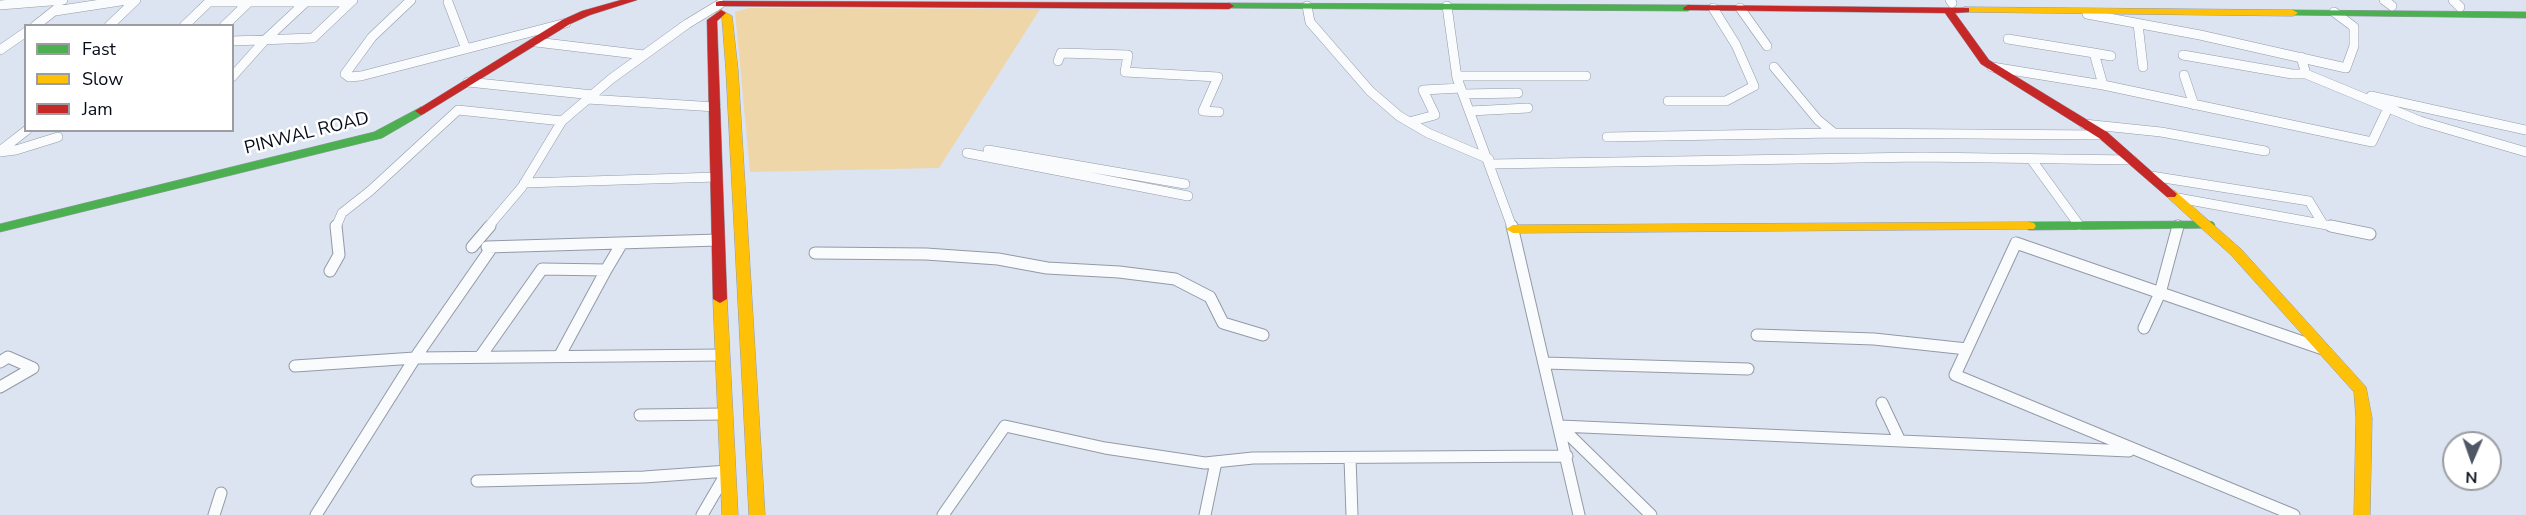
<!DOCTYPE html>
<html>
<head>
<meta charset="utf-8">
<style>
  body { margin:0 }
  #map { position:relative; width:2526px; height:515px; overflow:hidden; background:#dce4f1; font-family:"Nunito Sans",sans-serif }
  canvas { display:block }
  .legend { position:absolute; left:24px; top:24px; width:210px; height:108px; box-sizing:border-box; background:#fff; border:2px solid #9b9da3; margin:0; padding:8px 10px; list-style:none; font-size:18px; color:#050b18 }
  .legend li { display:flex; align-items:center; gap:12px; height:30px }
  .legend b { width:30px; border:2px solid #9b9da3 }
  .north { position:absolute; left:2442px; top:431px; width:60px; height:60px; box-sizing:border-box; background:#fff; border:2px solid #9b9da3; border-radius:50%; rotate:182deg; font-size:16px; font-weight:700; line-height:24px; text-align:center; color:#050b18 }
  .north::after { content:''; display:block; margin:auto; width:21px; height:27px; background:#505764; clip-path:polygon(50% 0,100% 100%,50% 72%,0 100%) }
</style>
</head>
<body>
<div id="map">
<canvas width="2526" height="515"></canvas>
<ul class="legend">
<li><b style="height:8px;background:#4caf50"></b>Fast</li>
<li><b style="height:8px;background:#ffc107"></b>Slow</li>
<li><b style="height:8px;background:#c62828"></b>Jam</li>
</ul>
<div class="north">N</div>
</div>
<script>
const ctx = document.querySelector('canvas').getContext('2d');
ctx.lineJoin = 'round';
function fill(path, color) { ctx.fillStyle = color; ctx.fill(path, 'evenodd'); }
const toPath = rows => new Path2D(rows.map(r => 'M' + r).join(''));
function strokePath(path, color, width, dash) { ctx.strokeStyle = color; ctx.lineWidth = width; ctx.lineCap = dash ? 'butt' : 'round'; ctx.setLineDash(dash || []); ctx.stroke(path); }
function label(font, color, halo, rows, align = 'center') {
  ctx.font = font + ' "Nunito Sans",sans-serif'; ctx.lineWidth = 5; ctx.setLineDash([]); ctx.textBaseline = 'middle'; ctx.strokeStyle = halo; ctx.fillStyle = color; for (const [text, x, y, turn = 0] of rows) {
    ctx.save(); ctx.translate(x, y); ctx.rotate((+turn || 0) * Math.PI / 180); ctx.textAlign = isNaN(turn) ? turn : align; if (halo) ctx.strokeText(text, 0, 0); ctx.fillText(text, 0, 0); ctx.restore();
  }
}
const green = toPath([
  [749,8,1040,9,939,168,750,172,735,12]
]);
const streetFar1 = toPath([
  [411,0,372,37,345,74,349,77,361,76,566,23],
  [1950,0,1952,3],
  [2384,0,2392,6],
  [2453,0,2460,7],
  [209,2,350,2],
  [448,2,466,49],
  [0,5,63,0],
  [1307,6,1310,22,1370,91,1399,116,1428,133,1489,159],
  [1447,6,1457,78,1512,227],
  [1740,8,1767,46],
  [55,11,127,0],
  [2087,14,2200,35,2346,68,2354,46,2354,27,2334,12],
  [2138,24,2143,67],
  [35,26,59,7],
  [109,26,136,0],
  [184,26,211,0],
  [224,26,250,1],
  [2008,39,2094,53,2103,85],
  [232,41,313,38,353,0],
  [536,42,644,55],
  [0,50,26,32],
  [2094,53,2111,56],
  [2183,55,2292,74,2306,74],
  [2301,57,2306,74,2420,121,2526,152],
  [1058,61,1061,53,1128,55,1125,72,1218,77,1203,111,1219,112],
  [1774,67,1818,120,1834,133],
  [1992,67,2103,85,2372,142,2388,108],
  [2184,75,2194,105],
  [1457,76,1586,76],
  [232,77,265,40,308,0],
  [468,82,593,95],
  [1463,94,1518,93],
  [2371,96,2526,130],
  [587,99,716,107],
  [1668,101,1726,101,1754,86,1736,45,1713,8],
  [1470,111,1528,108],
  [1409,122,1435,115,1423,90,1461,88],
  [2084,124,2161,132,2265,151],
  [1607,137,1834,133,2103,135],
  [988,150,1185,184],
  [0,151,27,130],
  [0,152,16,150,58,137],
  [967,153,1188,196],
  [2031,159,2079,225],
  [1491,164,1922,157,2132,160],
  [2151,176,2309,201,2323,224],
  [524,183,717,177],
  [2178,198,2338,227],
  [336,227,342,213,370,191,458,110,562,121],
  [488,227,522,187,562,121,611,79,687,24,720,4],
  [2177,227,2178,225]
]);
const street = toPath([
  [1512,226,1579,515],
  [2331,226,2370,234],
  [472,247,490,226],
  [487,247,718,240],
  [815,253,926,254,998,259,1047,268,1119,272,1175,279,1210,297,1223,323,1263,335],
  [330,271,339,255,336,226],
  [2144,328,2160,293,2178,226],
  [1757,335,1874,339,1967,349],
  [560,355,606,270],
  [480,357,542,269,606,270,622,243],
  [0,362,8,357,33,368],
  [1545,363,1748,369],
  [295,366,415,358,723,355],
  [0,387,33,368],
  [1882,403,1900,441],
  [640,415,724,414],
  [1560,426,2129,451],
  [1561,427,1651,515],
  [1350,458,1352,515],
  [477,481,644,477,728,471],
  [214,515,221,493],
  [316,515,415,358,492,247],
  [702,515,723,479],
  [943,515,1005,426,1105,448,1205,463,1253,458,1567,456],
  [1205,515,1216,462],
  [2294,515,1955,375,2016,243,2323,349]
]);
const fast = toPath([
  [1229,3,1688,5,1693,8,1688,11,1225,8,1224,6,1229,3],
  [2293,10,2526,12,2526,18,2289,15,2288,13,2293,10],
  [421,107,427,111,425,113,382,138,0,232,0,224,374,132,421,107],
  [2208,221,2213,222,2215,225,2213,228,2029,230,2022,226,2029,222,2208,221]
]);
const slow = toPath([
  [1965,7,2293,10,2298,13,2293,16,1961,12,1961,8,1965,7],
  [721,10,732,16,738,70,765,515,749,515,726,70,722,18,716,13,721,10],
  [2171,190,2175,191,2241,249,2366,387,2372,418,2370,515,2354,515,2356,418,2354,392,2231,255,2167,197,2165,194,2167,191,2171,190],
  [2029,222,2034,223,2036,226,2034,229,1513,233,1506,229,1513,225,2029,222],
  [720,295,727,299,738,515,722,515,713,299,720,295]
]);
const jam = toPath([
  [621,0,637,0,590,15,570,24,425,113,421,115,415,111,562,20,582,11,621,0],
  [720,1,1229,3,1234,6,1229,9,716,6,716,2,720,1],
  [1688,5,1969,8,1969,12,1955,13,1989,60,2107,132,2177,194,2175,197,2167,197,2099,138,1981,64,1945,13,1684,10,1683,8,1688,5],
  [721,10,726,13,717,21,727,299,720,303,713,299,707,20,721,10]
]);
const streetNames = [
  ["PINWAL ROAD",307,134,-14]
];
fill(green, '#eed6a9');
strokePath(streetFar1, '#939aa6', 10);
strokePath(street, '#939aa6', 13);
strokePath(fast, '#939aa6', 1);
strokePath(slow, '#939aa6', 1);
strokePath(jam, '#939aa6', 1);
strokePath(streetFar1, '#fafbfd', 9);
strokePath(street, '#fafbfd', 11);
fill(fast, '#4caf50');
fill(slow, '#ffc107');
fill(jam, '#c62828');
label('18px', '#050b18', '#fff', streetNames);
</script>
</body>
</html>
